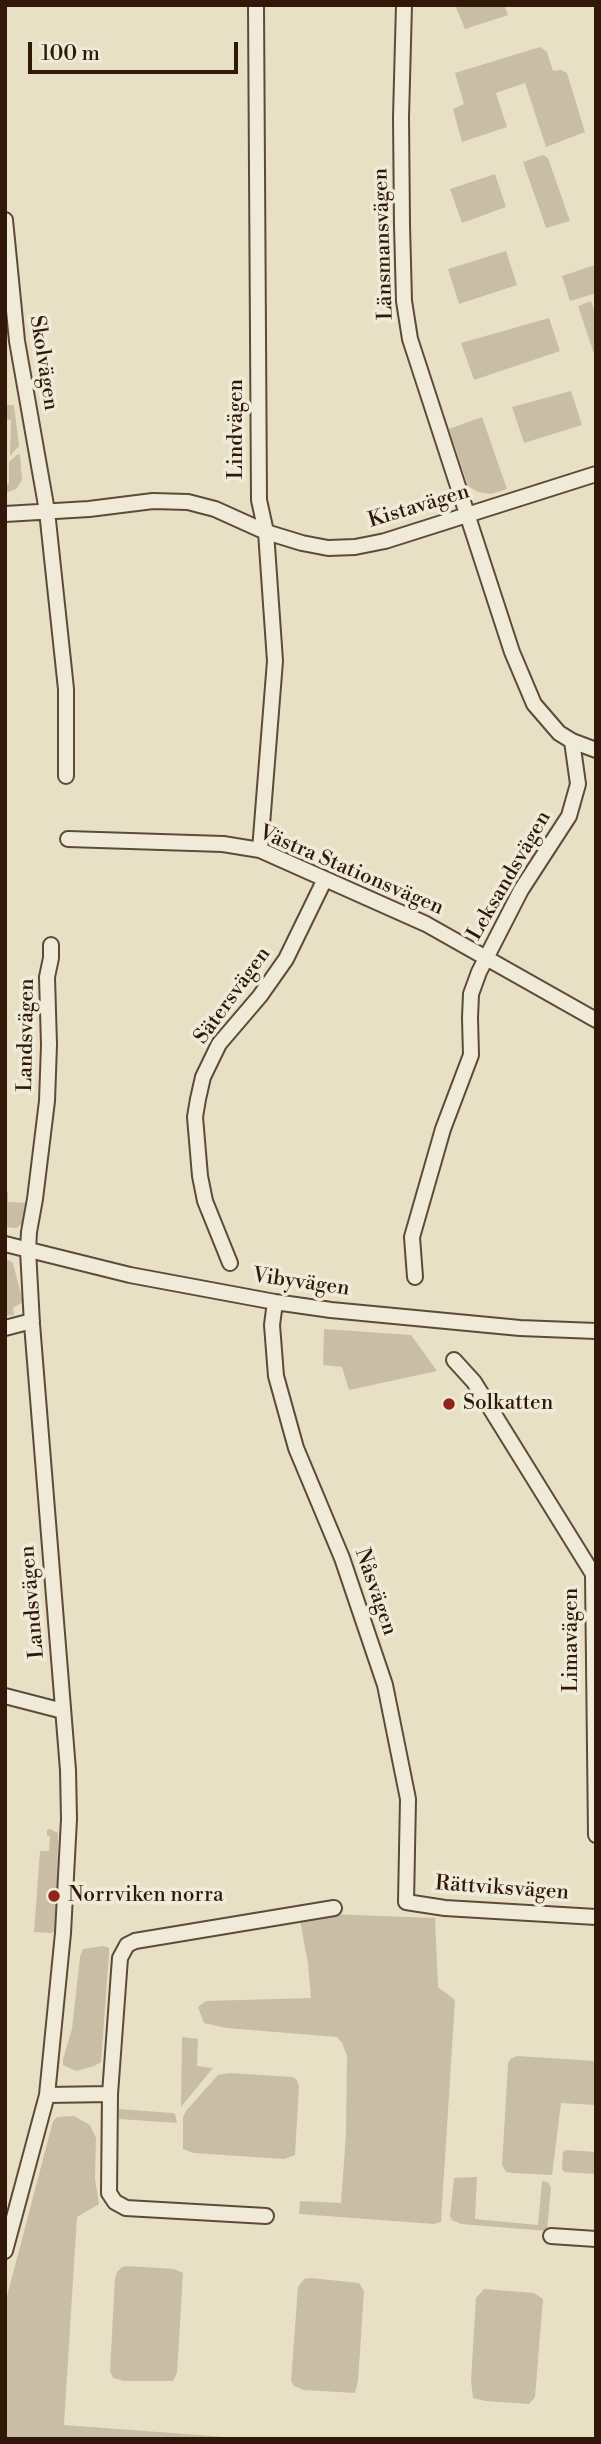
<!DOCTYPE html>
<html>
<head>
<meta charset="utf-8">
<style>
  body { margin:0 }
  #map { position:relative; width:601px; height:2444px; overflow:hidden; background:#e8e0c5; font-family:"Libre Bodoni",serif }
  canvas { display:block }
  .frame { position:absolute; inset:0; border:7px solid #311808; pointer-events:none }
  .scale { position:absolute; left:28px; top:42px; width:210px; height:32px; box-sizing:border-box; border:4px solid #311808; border-top:0; padding-left:9px; font-size:21px; line-height:24px; white-space:nowrap; color:#311808; -webkit-text-stroke:5px #f0ebd9; paint-order:stroke }
</style>
</head>
<body>
<div id="map">
<canvas width="601" height="2444"></canvas>
<div class="frame"></div>
<div class="scale">100 m</div>
</div>
<script>
const ctx = document.querySelector('canvas').getContext('2d');
ctx.lineJoin = 'round';
function fill(path, color) { ctx.fillStyle = color; ctx.fill(path, 'evenodd'); }
const toPath = rows => new Path2D(rows.map(r => 'M' + r).join(''));
function strokePath(path, color, width, dash) { ctx.strokeStyle = color; ctx.lineWidth = width; ctx.lineCap = dash ? 'butt' : 'round'; ctx.setLineDash(dash || []); ctx.stroke(path); }
function label(font, color, halo, rows, align = 'center') {
  ctx.font = font + ' "Libre Bodoni",serif'; ctx.lineWidth = 7; ctx.setLineDash([]); ctx.textBaseline = 'middle'; ctx.strokeStyle = halo; ctx.fillStyle = color; for (const [text, x, y, turn = 0] of rows) {
    ctx.save(); ctx.translate(x, y); ctx.rotate((+turn || 0) * Math.PI / 180); ctx.textAlign = isNaN(turn) ? turn : align; if (halo) ctx.strokeText(text, 0, 0); ctx.fillText(text, 0, 0); ctx.restore();
  }
}
const green = toPath([
  [455,5,504,5,508,15,465,29],
  [540,47,547,52,553,71,561,70,567,73,585,132,546,147,525,83,496,93,507,127,462,142,453,109,464,104,455,73],
  [543,155,548,158,570,221,546,228,523,162],
  [495,174,506,207,462,223,450,189],
  [506,251,517,285,459,304,448,269],
  [595,265,596,293,570,301,562,276],
  [591,301,596,315,596,360,578,306],
  [549,318,560,351,474,380,461,343],
  [571,391,582,425,524,443,512,407],
  [5,405,14,405,19,446,10,456,11,420,5,419],
  [482,417,507,489,491,494,478,492,468,486,449,429],
  [18,454,20,455,22,480,16,489,5,493,5,484,9,484,9,462],
  [5,1192,8,1192,8,1202,30,1203,23,1223,16,1228,5,1227],
  [5,1258,13,1263,23,1302,13,1308,14,1315,5,1316],
  [324,1329,411,1335,437,1371,349,1390,342,1367,323,1365],
  [50,1829,58,1833,58,1843,57,1889,52,1890,53,1898,57,1899,55,1931,52,1933,34,1932,40,1851,49,1851,50,1836,47,1836,47,1830],
  [329,1914,435,1918,438,1987,455,2000,441,2222,434,2224,299,2214,300,2201,341,2203,346,2134,347,2056,342,2043,337,2037,226,2028,204,2023,198,2007,206,2001,311,1998,308,1964,300,1920],
  [103,1946,109,1948,109,1954,101,2062,94,2066,76,2071,63,2065,63,2059,72,2029,80,1957,83,1949],
  [182,2037,198,2039,197,2066,213,2068,181,2107],
  [517,2056,596,2061,596,2105,561,2103,552,2175,513,2173,506,2172,502,2165,508,2064,510,2059],
  [230,2073,293,2077,297,2080,299,2087,295,2155,284,2159,193,2153,183,2149,183,2117,186,2111,218,2075],
  [119,2109,172,2113,175,2114,177,2123,119,2119],
  [74,2116,90,2125,96,2138,95,2179,99,2204,77,2217,64,2425,252,2439,5,2439,5,2304,53,2121,57,2117],
  [566,2150,596,2152,596,2174,564,2172,562,2169,563,2152],
  [477,2177,475,2219,538,2225,542,2181,548,2182,551,2188,547,2231,461,2224,452,2220,450,2216,454,2178],
  [128,2266,174,2269,183,2273,177,2373,173,2381,124,2381,113,2378,110,2371,115,2279,117,2272,122,2267],
  [311,2278,359,2283,364,2291,358,2381,355,2393,304,2390,294,2386,291,2381,298,2287,304,2279],
  [484,2289,534,2293,543,2299,535,2397,529,2404,485,2401,473,2398,471,2380,476,2298]
]);
const minor = toPath([
  [256,5,259,500,266,532,275,661,260,850],
  [404,5,401,117,402,225,404,301,410,339,512,652,534,704,559,733,572,741,596,750],
  [5,220,17,341,47,511,66,689,66,776],
  [5,514,89,509,153,501,188,502,215,509,266,532,302,543,328,548,355,547,385,541,596,474],
  [68,839,223,844,260,850,426,924,596,1020],
  [5,1244,130,1275,275,1302,331,1310,520,1328,596,1331],
  [230,1263,205,1201,200,1176,195,1117,198,1099,203,1077,219,1044,260,996,286,959,325,879],
  [415,1277,412,1237,443,1129,471,1055,470,1018,471,994,479,972,521,890,569,816,578,784,572,741],
  [275,1302,272,1325,276,1376,296,1448,342,1558,385,1685,408,1799,406,1902,445,1908,596,1917],
  [5,1328,32,1321],
  [454,1360,474,1382,593,1574,596,1835],
  [5,1696,63,1711],
  [47,2095,110,2094],
  [266,2216,126,2208,115,2202,109,2193,110,2094,120,1958,127,1945,135,1941,334,1908],
  [551,2236,596,2239],
  [5,2251,47,2095,63,1933,69,1819,68,1770,32,1324,28,1250,29,1232,35,1199,47,1101,49,1045,47,977,51,958,51,945]
]);
const markers = [
  [449,1404,7,"#8f2418"],
  [54,1896,7,"#8f2418"]
];
const streetNames = [
  ["Länsmansvägen",384,244,-92],
  ["Skolvägen",43,363,81],
  ["Lindvägen",237,429,-90],
  ["Kistavägen",419,507,-17],
  ["Västra Stationsvägen",351,871,23],
  ["Leksandsvägen",510,876,-60],
  ["Sätersvägen",233,996,-54],
  ["Landsvägen",27,1035,-89],
  ["Vibyvägen",301,1283,8],
  ["Nåsvägen",375,1592,71],
  ["Landsvägen",33,1602,-95],
  ["Limavägen",572,1640,-90],
  ["Rättviksvägen",502,1889,4]
];
const poiNames = [
  ["Solkatten",463,1404],
  ["Norrviken norra",68,1896]
];
fill(green, '#c9bea5');
strokePath(minor, '#5f4a37', 18);
strokePath(minor, '#f0ebd9', 14);
for (const [x, y, r, color] of markers) { const dot = new Path2D(); dot.arc(x, y, r, 0, 2 * Math.PI); ctx.fillStyle = color; ctx.fill(dot); strokePath(dot, '#f0ebd9', 2.5); }
label('21px', '#311808', '#f0ebd9', streetNames);
label('21px', '#311808', '#f0ebd9', poiNames, 'left');
</script>
</body>
</html>
